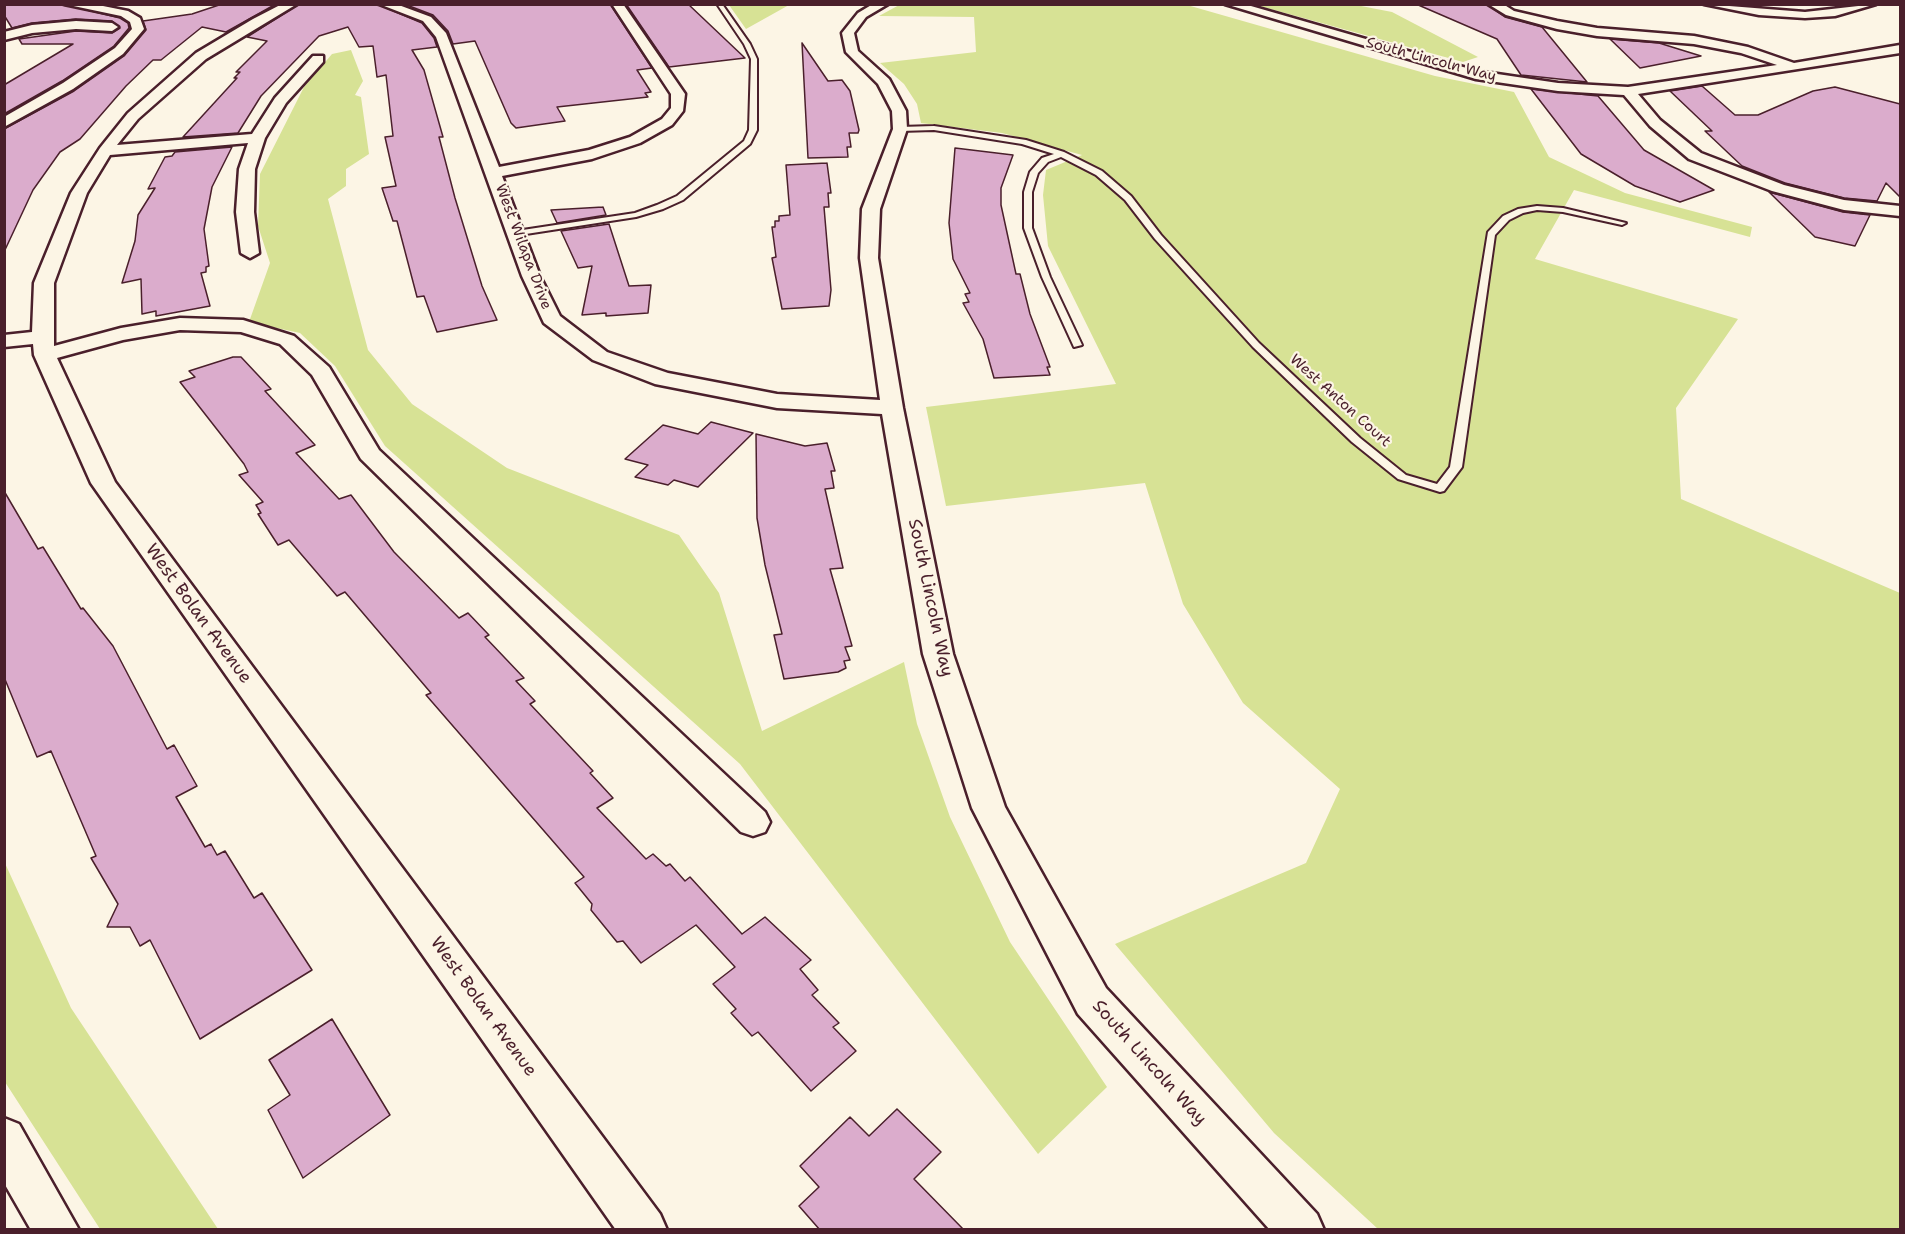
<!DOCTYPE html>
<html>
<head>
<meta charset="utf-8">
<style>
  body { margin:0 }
  #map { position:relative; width:1905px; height:1234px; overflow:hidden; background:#fcf5e5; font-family:"Shantell Sans",sans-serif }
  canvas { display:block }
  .frame { position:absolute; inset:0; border:6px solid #4a1f2b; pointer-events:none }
</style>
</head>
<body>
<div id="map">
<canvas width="1905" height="1234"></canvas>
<div class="frame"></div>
</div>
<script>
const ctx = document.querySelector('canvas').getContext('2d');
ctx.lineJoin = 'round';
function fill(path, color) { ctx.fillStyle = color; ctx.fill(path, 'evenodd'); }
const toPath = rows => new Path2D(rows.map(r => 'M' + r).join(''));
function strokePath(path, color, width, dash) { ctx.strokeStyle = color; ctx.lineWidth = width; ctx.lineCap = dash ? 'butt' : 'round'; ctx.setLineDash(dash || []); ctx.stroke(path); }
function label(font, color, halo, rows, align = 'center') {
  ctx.font = font + ' "Shantell Sans",sans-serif'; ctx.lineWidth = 4.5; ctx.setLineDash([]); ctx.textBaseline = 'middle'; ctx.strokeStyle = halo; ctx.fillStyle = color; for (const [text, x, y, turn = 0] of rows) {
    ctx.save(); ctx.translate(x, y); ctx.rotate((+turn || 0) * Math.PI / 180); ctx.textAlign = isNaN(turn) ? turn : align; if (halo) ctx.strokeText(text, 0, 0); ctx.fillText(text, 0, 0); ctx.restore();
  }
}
const green = toPath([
  [901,4,1187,5,1435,76,1514,92,1549,157,1625,193,1752,227,1750,237,1574,190,1535,259,1738,319,1676,408,1681,499,1900,593,1900,1229,1378,1229,1274,1133,1115,944,1306,863,1340,789,1243,703,1183,604,1145,483,946,506,926,407,1116,384,1048,246,1043,195,1046,170,1082,155,1002,133,921,123,917,104,904,84,880,63,976,52,974,17,879,16],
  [729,5,789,5,746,29],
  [1256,5,1356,5,1392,12,1478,57,1463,62],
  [351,50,363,81,355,95,361,97,369,154,346,169,346,186,328,199,368,350,412,404,507,468,679,535,719,593,762,731,904,662,917,724,950,817,1010,942,1107,1087,1038,1154,740,764,385,446,335,366,300,333,249,322,270,263,258,226,260,174,304,87,332,54],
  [4,861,71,1008,218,1229,100,1229,5,1082]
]);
const building = toPath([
  [4,4,62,4,120,18,128,23,129,28,114,46,62,81,4,114,4,85,73,44,22,44,19,39,76,31,112,33,120,28,112,21,76,19,32,23,12,28,4,15,4,4],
  [222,4,276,4,226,32,202,27,161,60,153,60,126,86,80,139,60,152,33,190,4,252,4,129,74,91,124,56,146,30,143,21,192,14,222,4],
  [299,4,377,4,422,23,434,38,437,47,412,50,424,70,443,137,439,137,455,198,482,286,497,320,437,332,424,296,417,297,397,221,393,221,382,188,396,186,385,137,393,136,386,75,377,77,373,46,359,47,348,27,319,36,261,96,238,133,183,137,237,78,234,78,240,72,236,72,267,41,247,37,299,4],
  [404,4,610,4,652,68,637,70,651,92,645,93,648,97,557,107,565,121,516,128,511,123,475,41,453,44,448,31,433,15,404,4],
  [626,4,688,4,745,58,669,67,626,4],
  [1416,4,1486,4,1505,17,1542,27,1587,82,1521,75,1497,39,1416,4],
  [1610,39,1659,43,1701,56,1640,68,1610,39],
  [802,43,828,81,842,80,850,91,859,130,858,133,849,133,851,147,847,147,848,157,808,158,802,43],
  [1702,86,1735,115,1758,115,1813,91,1835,87,1900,104,1900,197,1886,183,1877,201,1844,198,1785,183,1742,166,1705,131,1712,131,1670,91,1702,86],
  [1531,89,1598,96,1644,150,1714,190,1680,202,1635,186,1581,154,1531,89],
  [232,147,212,187,204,229,209,266,206,267,206,272,201,273,210,306,156,316,156,311,142,314,141,279,122,283,135,241,138,215,155,188,148,189,165,157,172,156,175,152,232,147],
  [955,148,1013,155,1001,188,1001,205,1016,274,1020,274,1030,314,1050,367,1047,367,1050,375,994,378,983,339,963,303,969,302,965,294,970,293,953,259,949,223,955,148],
  [827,163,831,193,828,193,829,207,824,207,831,290,829,306,782,309,772,258,776,257,772,227,775,227,775,221,779,221,779,216,790,215,786,165,827,163],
  [1769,192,1843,212,1870,215,1855,246,1815,237,1769,192],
  [603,207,606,215,557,223,551,210,603,207],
  [609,224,629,286,651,285,648,313,606,316,606,313,582,315,592,266,578,268,561,231,609,224],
  [233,357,241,357,271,389,265,391,315,445,296,453,339,499,351,495,394,552,459,618,468,613,489,635,485,637,524,678,516,681,535,701,530,704,593,771,590,773,613,798,597,808,646,859,653,854,666,866,670,864,685,881,690,877,742,934,765,917,811,960,800,969,818,990,812,995,839,1023,833,1027,856,1051,811,1091,758,1032,752,1036,731,1013,736,1009,713,984,735,967,696,925,641,963,623,941,617,942,591,910,592,904,575,883,584,877,426,695,431,693,345,592,337,596,289,540,278,545,258,514,261,513,256,505,263,502,239,475,248,472,244,464,180,382,195,377,189,371,233,357],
  [711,422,753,433,698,487,674,480,668,485,635,477,648,465,625,459,663,425,698,434,711,422],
  [756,434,805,446,827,443,835,471,831,471,834,488,825,489,843,568,830,569,852,646,845,647,850,660,844,661,846,668,838,672,784,679,774,635,782,634,765,565,757,518,756,434],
  [4,491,38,549,43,547,81,609,83,608,113,646,167,749,174,745,197,786,176,797,205,847,211,844,217,855,225,851,254,898,262,893,312,970,200,1039,150,940,140,946,130,927,107,927,118,904,91,858,96,856,51,751,37,757,4,677,4,491],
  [332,1019,390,1115,303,1178,268,1110,290,1095,269,1060,332,1019],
  [897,1109,941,1152,914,1179,964,1230,820,1230,799,1206,819,1187,800,1166,850,1117,869,1136,897,1109]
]);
const service = toPath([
  [717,4,722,4,750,44,757,59,757,130,750,144,683,200,663,209,636,217,513,236,512,234,516,231,635,213,657,205,677,196,744,141,749,130,751,59,744,44,717,4],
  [934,126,1026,140,1064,152,1102,171,1131,196,1161,235,1259,343,1360,438,1406,475,1437,484,1450,467,1488,232,1503,216,1518,209,1537,206,1563,208,1626,223,1622,225,1563,212,1537,210,1523,213,1509,220,1495,235,1462,467,1444,491,1440,492,1398,479,1352,442,1253,347,1155,239,1125,200,1096,175,1061,157,1048,162,1038,173,1032,192,1032,228,1050,277,1082,345,1074,347,1042,277,1024,228,1024,192,1030,172,1042,158,1054,154,1022,144,934,130,900,131,896,129,900,127,934,126]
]);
const minor = toPath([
  [64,4,93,4,128,11,140,18,144,29,123,54,73,89,4,127,4,117,63,83,115,48,132,29,130,22,121,16,64,4],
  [282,4,297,4,206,59,138,119,117,145,252,134,275,98,313,56,323,56,323,62,286,103,265,138,255,169,254,212,259,253,250,258,241,253,236,212,239,169,248,143,110,155,87,193,54,283,54,346,121,328,180,318,243,320,294,336,329,367,379,450,765,812,770,822,765,832,753,836,741,832,361,459,312,375,280,344,241,332,180,330,123,340,57,358,115,482,660,1214,667,1230,616,1230,91,483,34,355,33,344,4,347,4,335,32,332,34,283,71,193,100,148,128,113,196,53,253,19,282,4],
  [379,4,396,4,431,17,446,33,499,167,589,150,630,137,662,119,671,108,671,94,612,4,623,4,685,94,683,111,672,125,640,143,592,159,502,176,540,276,560,316,607,352,668,373,777,394,880,400,860,258,862,209,893,129,892,111,878,84,846,52,842,33,858,13,873,4,888,4,866,17,854,33,858,51,889,79,906,111,907,129,880,209,878,258,903,408,953,654,1005,807,1106,988,1317,1214,1324,1230,1270,1230,1078,1014,972,808,923,654,882,414,777,408,655,384,593,360,544,323,522,276,436,37,423,21,379,4],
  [1225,4,1244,4,1477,71,1558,83,1628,87,1777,65,1741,53,1694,44,1597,36,1557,29,1506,15,1488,4,1503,4,1514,11,1557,21,1597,28,1694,36,1748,47,1794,63,1900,45,1900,53,1638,94,1660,120,1701,153,1784,185,1844,200,1900,206,1900,216,1844,210,1772,191,1689,159,1650,126,1624,95,1558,91,1476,79,1225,4],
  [1704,4,1805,12,1876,4,1835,16,1805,18,1759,15,1704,4],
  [76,21,112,23,118,27,112,31,76,29,32,33,4,40,4,32,32,25,76,21],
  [4,1118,19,1124,79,1230,31,1230,4,1183,4,1118]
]);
const farStreetnames = [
  ["South Lincoln Way",1431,60,15],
  ["West Wilapa Drive",523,247,69],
  ["West Anton Court",1340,401,42]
];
const streetNames = [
  ["South Lincoln Way",930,598,78],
  ["West Bolan Avenue",198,614,54],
  ["West Bolan Avenue",483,1007,54],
  ["South Lincoln Way",1149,1063,48]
];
fill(green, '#d7e295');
fill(building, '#dbaccc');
strokePath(building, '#4a1f2b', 1.5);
strokePath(service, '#4a1f2b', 4);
strokePath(minor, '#4a1f2b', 5);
fill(service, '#fcf5e5');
fill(minor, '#fcf5e5');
label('15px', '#4a1f2b', '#fcf5e5', farStreetnames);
label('18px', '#4a1f2b', '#fcf5e5', streetNames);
</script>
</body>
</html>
